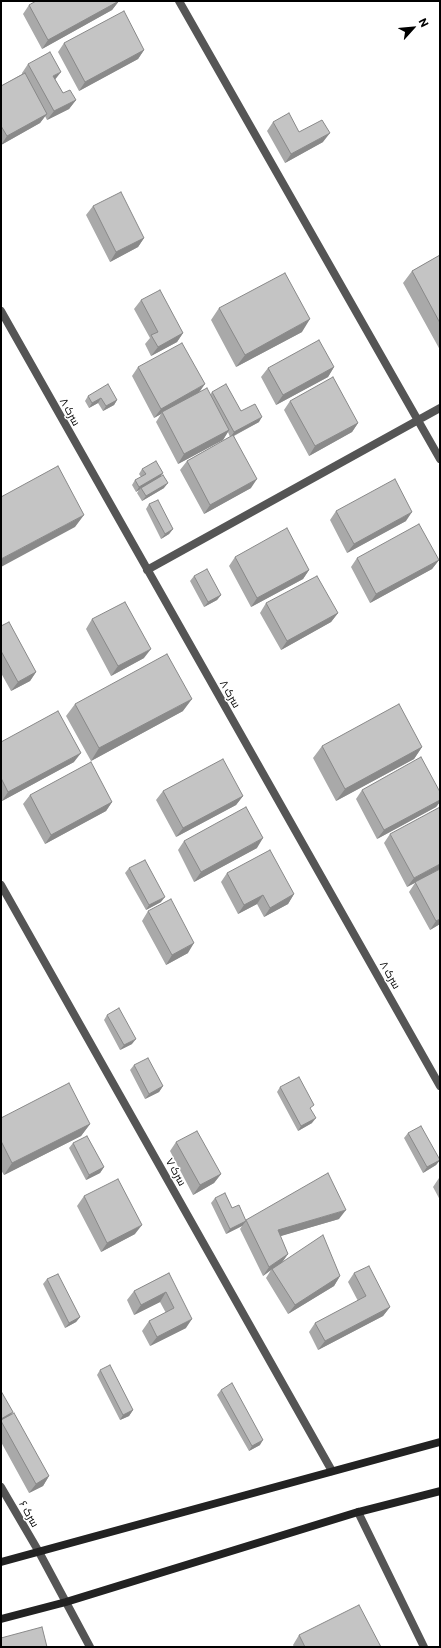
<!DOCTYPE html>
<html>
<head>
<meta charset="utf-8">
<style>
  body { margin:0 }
  #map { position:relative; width:441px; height:1648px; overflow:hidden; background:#fff; font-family:Commissioner,sans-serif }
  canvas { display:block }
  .frame { position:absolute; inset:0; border:2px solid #000; pointer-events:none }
  .north { position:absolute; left:393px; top:8px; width:40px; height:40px; -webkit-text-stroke:3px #fff; paint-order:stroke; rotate:63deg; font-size:11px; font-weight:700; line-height:16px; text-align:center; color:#000 }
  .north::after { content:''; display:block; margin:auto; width:14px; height:18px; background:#000; clip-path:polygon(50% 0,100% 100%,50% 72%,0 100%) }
</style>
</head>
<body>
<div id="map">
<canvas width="441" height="1648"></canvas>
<div class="frame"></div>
<div class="north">N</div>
</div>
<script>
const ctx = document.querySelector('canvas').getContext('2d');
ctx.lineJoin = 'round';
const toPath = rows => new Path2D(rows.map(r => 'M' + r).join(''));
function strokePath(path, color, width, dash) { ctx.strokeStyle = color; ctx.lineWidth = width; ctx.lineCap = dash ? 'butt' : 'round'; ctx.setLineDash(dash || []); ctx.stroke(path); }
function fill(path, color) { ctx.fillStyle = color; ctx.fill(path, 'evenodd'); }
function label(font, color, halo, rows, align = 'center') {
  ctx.font = font + ' Commissioner,Cairo,sans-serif'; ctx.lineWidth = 3; ctx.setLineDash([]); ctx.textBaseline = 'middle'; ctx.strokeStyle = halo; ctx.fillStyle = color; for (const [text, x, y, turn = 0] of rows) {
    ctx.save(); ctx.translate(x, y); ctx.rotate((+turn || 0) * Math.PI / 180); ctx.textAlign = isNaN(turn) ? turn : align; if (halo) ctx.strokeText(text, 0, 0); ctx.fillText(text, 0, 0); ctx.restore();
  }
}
const street = toPath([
  [179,1,440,459],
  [1,311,440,1086],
  [147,570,440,408],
  [1,885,332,1471],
  [1,1487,39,1552,90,1647],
  [358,1512,424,1647]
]);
const secondary = toPath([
  [1,1562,440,1442],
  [1,1619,66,1602,358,1512,440,1491]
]);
const wall = toPath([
  [119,1,112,10,42,49,23,14,29,5],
  [64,43,144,50,138,59,79,91,58,52],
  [28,64,55,79,63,93,76,100,69,109,47,120,45,116,40,123,1,145,1,86,22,74,22,73],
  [273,122,299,132,323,142,285,163,267,131],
  [93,206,144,238,138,247,110,262,86,215],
  [440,255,440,350,403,283,412,271],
  [141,300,183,333,177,342,151,356,145,344,150,338,134,309],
  [219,308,302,332,236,367,211,320],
  [138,367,199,393,210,395,212,392,259,422,234,436,251,488,204,514,180,470,187,461,230,437,228,432,223,440,178,464,156,422,161,414,154,418,132,376],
  [334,367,328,377,276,405,261,377,268,368],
  [88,396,117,400,114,405,103,411,98,403,89,408,85,401],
  [290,401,358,423,352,432,309,456,284,410],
  [142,469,163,473,160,476,164,488,142,501,137,493,139,490,136,492,132,485,135,480,141,477,139,474],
  [149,504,173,529,169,534,161,539,146,509],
  [336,511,406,521,347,553,330,520],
  [235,557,309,570,303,579,251,607,229,566],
  [357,558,439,560,432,569,370,603,351,567],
  [194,576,221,595,217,600,204,607,190,581],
  [266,603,338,613,331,622,281,650,260,613],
  [92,619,144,658,111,676,86,629],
  [1,626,36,672,30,681,11,691,1,673],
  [75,704,183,711,91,761,66,716],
  [1,742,74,762,2,801,1,799],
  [322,746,422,747,414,759,336,801,313,758],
  [362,790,440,792,440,802,436,807,377,839,356,799],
  [163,791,243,796,236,805,176,837,156,800],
  [30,795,112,802,106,811,45,844,23,804],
  [390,834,440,924,430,930,409,892,415,883,407,887,384,843],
  [184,841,257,848,194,882,178,850],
  [129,868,161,902,146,910,125,873],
  [227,873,294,894,288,904,264,917,257,904,238,914,221,882],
  [148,911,188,953,166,965,142,921],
  [107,1015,132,1044,120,1050,104,1020],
  [134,1065,163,1086,159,1092,145,1099,130,1070],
  [280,1087,311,1110,312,1123,298,1131,277,1092],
  [1,1118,90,1124,81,1136,4,1175,1,1170],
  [408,1133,440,1160,436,1165,423,1173,404,1138],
  [176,1142,221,1174,214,1183,193,1195,170,1151],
  [73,1143,104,1167,100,1173,86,1180,69,1148],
  [439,1178,440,1178,440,1200,433,1187],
  [84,1196,135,1234,101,1252,77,1206],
  [215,1198,232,1208,246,1221,339,1219,280,1236,288,1254,282,1262,340,1276,334,1286,288,1314,266,1278,271,1270,263,1276,240,1229,242,1226,226,1234,211,1203],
  [169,1273,186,1328,150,1346,142,1331,149,1321,166,1313,160,1302,134,1315,127,1300,134,1291],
  [354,1273,390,1307,383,1316,318,1350,309,1332,315,1323,358,1301,348,1282],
  [47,1279,80,1317,76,1322,65,1328,43,1284],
  [100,1370,133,1410,129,1416,120,1420,97,1375],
  [221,1390,260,1445,249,1451,217,1395],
  [1,1391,10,1415,49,1476,43,1486,29,1493,1,1442],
  [299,1635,381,1647,294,1647,293,1645]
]);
const shadedWall = toPath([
  [119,1,112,10,42,49,48,40],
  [144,50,138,59,79,91,85,82],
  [61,72,54,81,53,76],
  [76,100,69,109,47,120,54,111],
  [47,114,40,123,1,145,7,136],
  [330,133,323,142,285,163,291,154],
  [144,238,138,247,110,262,116,252],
  [310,319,302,332,236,367,245,355],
  [183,333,177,342,151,356,158,347],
  [334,367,328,377,276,405,283,395],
  [205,384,198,394,162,412,161,414,154,418,161,409],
  [101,398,98,403,89,408,92,403],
  [117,400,114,405,103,411,106,406],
  [262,417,259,422,231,437,234,432],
  [358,423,352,432,309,456,315,446],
  [229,430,223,440,178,464,184,454],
  [163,473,159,478,141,488,139,490,136,492,139,487],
  [257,479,251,488,204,514,210,505],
  [168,483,164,488,142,501,146,496],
  [412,512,406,521,347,553,354,544],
  [84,515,75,527,1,567,1,559],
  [173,529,169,534,161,539,165,534],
  [439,560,432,569,370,603,376,594],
  [309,570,303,579,251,607,257,598],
  [221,595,217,600,204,607,208,602],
  [338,613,331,622,281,650,287,641],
  [151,649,144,658,111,676,118,666],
  [36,672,30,681,11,691,18,682],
  [192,699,183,711,91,761,99,748],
  [422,747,414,759,336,801,345,789],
  [81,753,74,762,2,801,8,792],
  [243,796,236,805,176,837,183,828],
  [440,800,440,802,436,807,377,839,384,830],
  [112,802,106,811,45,844,51,835],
  [263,838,257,848,194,882,201,872],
  [440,864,440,869,407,887,414,878],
  [294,894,288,904,264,917,270,908],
  [263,895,257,904,238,914,244,905],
  [165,897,161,902,146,910,149,905],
  [440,919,440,924,430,930,436,921],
  [194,943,188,953,166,965,172,955],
  [136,1039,132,1044,120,1050,124,1045],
  [163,1086,159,1092,145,1099,149,1094],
  [316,1118,312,1123,298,1131,301,1126],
  [90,1124,81,1136,4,1175,12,1163],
  [440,1160,436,1165,423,1173,427,1167],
  [104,1167,100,1173,86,1180,89,1175],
  [221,1174,214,1183,193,1195,200,1185],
  [346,1210,339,1219,271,1239,278,1230],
  [246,1221,242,1226,226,1234,230,1229],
  [142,1225,135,1234,101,1252,107,1243],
  [288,1254,281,1264,272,1269,271,1270,263,1276,269,1267],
  [340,1276,334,1286,288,1314,295,1305],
  [166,1292,160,1302,134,1315,141,1305],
  [390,1307,383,1316,318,1350,325,1341],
  [80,1317,76,1322,65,1328,69,1323],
  [192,1319,186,1328,150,1346,157,1337],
  [133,1410,129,1416,120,1420,123,1415],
  [13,1412,9,1417,1,1422,1,1419],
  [263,1440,260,1445,249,1451,252,1446],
  [49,1476,43,1486,29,1493,36,1484]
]);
const building = toPath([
  [36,1,119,1,48,40,29,5,36,1],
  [124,11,144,50,85,82,64,43,124,11],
  [50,52,61,72,53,76,63,93,70,90,76,100,54,111,28,64,50,52],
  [25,73,47,114,7,136,1,126,1,86,25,73],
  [289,113,299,132,322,120,330,133,291,154,273,122,289,113],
  [121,192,144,238,116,252,93,206,121,192],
  [440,255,440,323,412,271,440,255],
  [285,273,310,319,245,355,219,308,285,273],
  [160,290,183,333,158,347,151,335,158,332,141,300,160,290],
  [319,340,334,367,283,395,268,368,319,340],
  [182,343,205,384,161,409,138,367,182,343],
  [333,377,358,423,315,446,290,401,333,377],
  [108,384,117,400,106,406,101,398,92,403,88,396,108,384],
  [226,384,241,411,255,404,262,417,234,432,212,392,226,384],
  [207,388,229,430,184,454,162,412,207,388],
  [233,435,257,479,210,505,187,461,233,435],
  [156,461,163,473,139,487,135,480,146,474,142,469,156,461],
  [58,466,84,515,1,559,1,497,58,466],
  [163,475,168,483,146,496,141,488,163,475],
  [395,479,412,512,354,544,336,511,395,479],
  [158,500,173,529,165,534,149,504,158,500],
  [419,524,439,560,376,594,357,558,419,524],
  [287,528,309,570,257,598,235,557,287,528],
  [207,569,221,595,208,602,194,576,207,569],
  [317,576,338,613,287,641,266,603,317,576],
  [125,602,151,649,118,666,92,619,125,602],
  [9,622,36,672,18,682,1,651,1,626,9,622],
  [167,654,192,699,99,748,75,704,167,654],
  [399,704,422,747,345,789,322,746,399,704],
  [58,711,81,753,8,792,1,778,1,742,58,711],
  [421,757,440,792,440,800,384,830,362,790,421,757],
  [223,759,243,796,183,828,163,791,223,759],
  [91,762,112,802,51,835,30,795,91,762],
  [246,807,263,838,201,872,184,841,246,807],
  [440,807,440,864,414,878,390,834,440,807],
  [270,850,294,894,270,908,263,895,244,905,227,873,270,850],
  [145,860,165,897,149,905,129,868,145,860],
  [440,869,440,919,436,921,415,882,440,869],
  [171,899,194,943,172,955,148,911,171,899],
  [119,1008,136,1039,124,1045,107,1015,119,1008],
  [148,1058,163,1086,149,1094,134,1065,148,1058],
  [299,1077,314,1105,310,1108,316,1118,301,1126,280,1087,299,1077],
  [69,1083,90,1124,12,1163,1,1141,1,1118,69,1083],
  [421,1126,440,1160,427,1167,408,1133,421,1126],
  [197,1131,221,1174,200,1185,176,1142,197,1131],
  [87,1136,104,1167,89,1175,73,1143,87,1136],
  [328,1173,346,1210,278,1230,288,1254,269,1267,246,1220,328,1173],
  [118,1179,142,1225,107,1243,84,1196,118,1179],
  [225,1193,232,1208,239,1205,246,1221,230,1229,215,1198,225,1193],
  [323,1235,340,1276,295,1305,272,1269,323,1235],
  [369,1266,390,1307,325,1341,315,1323,366,1296,354,1273,369,1266],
  [169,1273,192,1319,157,1337,149,1321,174,1308,166,1292,141,1305,134,1291,169,1273],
  [58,1274,80,1317,69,1323,47,1279,58,1274],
  [110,1365,133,1410,123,1415,100,1370,110,1365],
  [232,1383,263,1440,252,1446,221,1390,232,1383],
  [1,1391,13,1412,1,1419,1,1391],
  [14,1413,49,1476,36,1484,1,1421,1,1420,14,1413],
  [359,1605,381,1647,305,1647,299,1635,359,1605],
  [42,1627,47,1647,1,1647,1,1638,42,1627]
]);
const streetNames = [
  ["سرک ۸",70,412,61],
  ["سرک ۸",230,694,60],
  ["سرک ۸",390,975,60],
  ["سرک ۷",176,1172,61],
  ["سرک ۶",29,1514,60]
];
strokePath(street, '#555', 8);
strokePath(secondary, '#222', 8);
fill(wall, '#a9a9a9');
fill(shadedWall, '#898989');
fill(building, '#c4c4c4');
strokePath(building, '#898989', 1);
label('11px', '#000', '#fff', streetNames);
</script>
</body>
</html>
